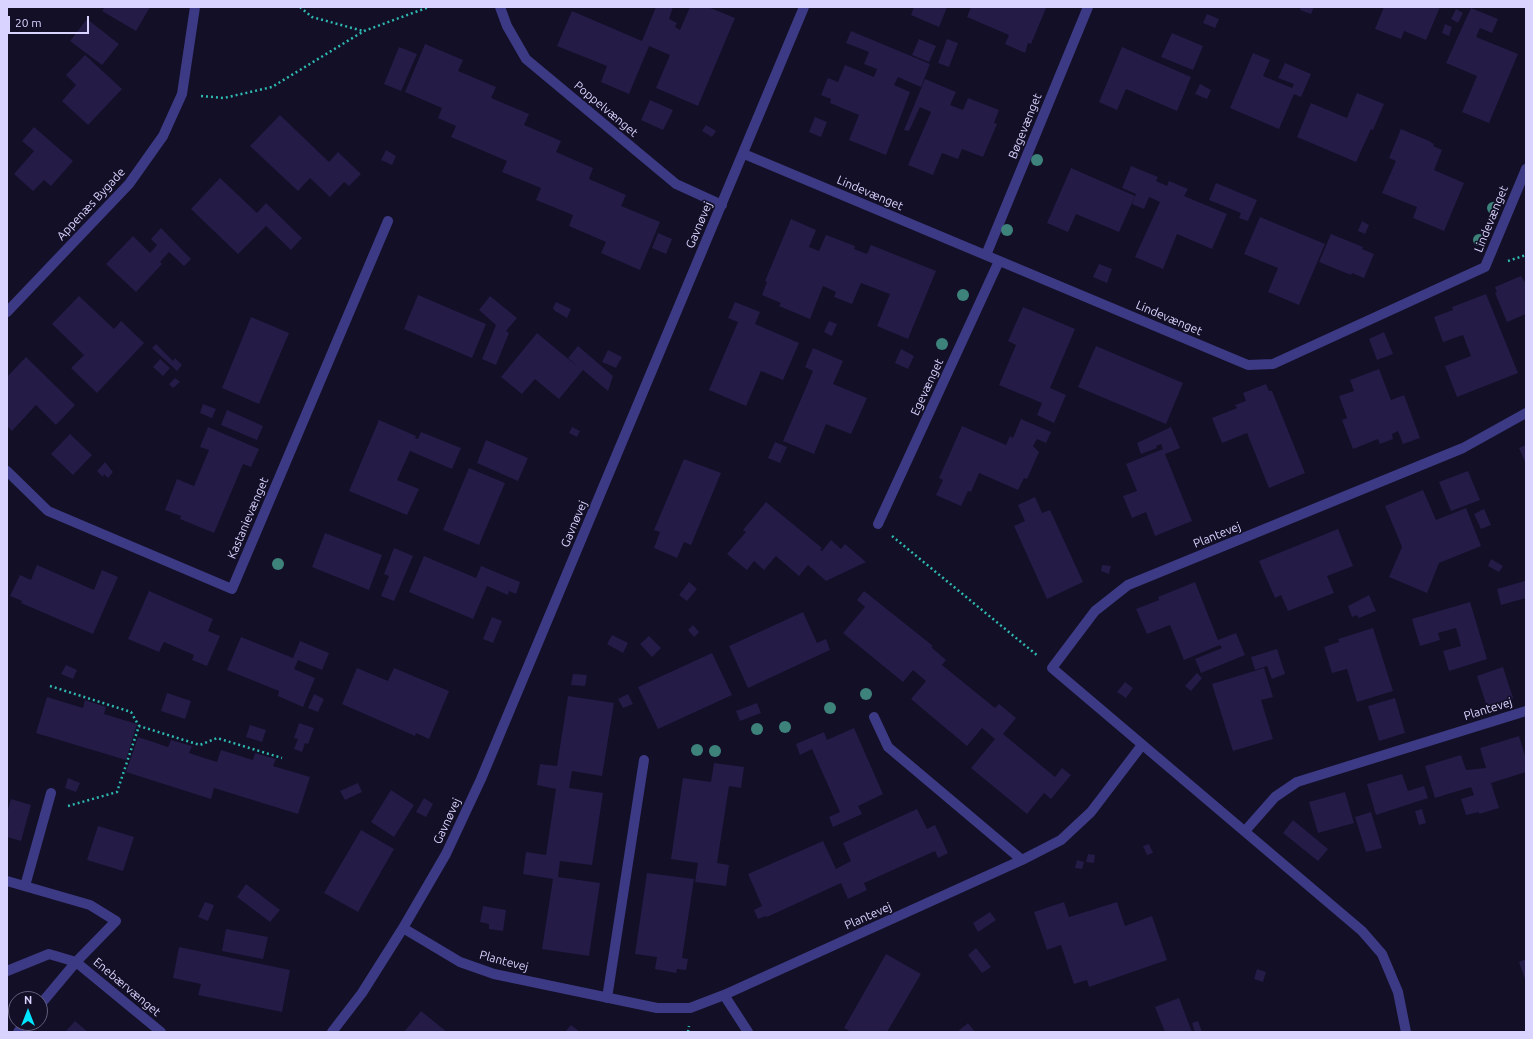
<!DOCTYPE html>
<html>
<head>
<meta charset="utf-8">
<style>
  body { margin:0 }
  #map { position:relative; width:1533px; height:1039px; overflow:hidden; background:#130f26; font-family:Ubuntu,sans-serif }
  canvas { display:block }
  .frame { position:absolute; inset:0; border:8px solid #d9d4ff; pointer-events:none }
  .north { position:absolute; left:8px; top:991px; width:40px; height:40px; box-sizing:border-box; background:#130f26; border:1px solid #625e7d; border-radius:50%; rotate:0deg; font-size:11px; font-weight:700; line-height:16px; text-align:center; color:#d9d4ff }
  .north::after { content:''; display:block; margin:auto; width:14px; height:18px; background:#00e5ff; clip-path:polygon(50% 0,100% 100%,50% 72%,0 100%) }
  .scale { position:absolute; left:8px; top:16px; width:81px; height:18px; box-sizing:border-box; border:2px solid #d9d4ff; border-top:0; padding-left:5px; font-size:12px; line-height:14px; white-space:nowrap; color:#d9d4ff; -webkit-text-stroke:3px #130f26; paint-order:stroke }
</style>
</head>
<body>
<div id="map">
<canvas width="1533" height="1039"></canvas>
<div class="frame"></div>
<div class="north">N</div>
<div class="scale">20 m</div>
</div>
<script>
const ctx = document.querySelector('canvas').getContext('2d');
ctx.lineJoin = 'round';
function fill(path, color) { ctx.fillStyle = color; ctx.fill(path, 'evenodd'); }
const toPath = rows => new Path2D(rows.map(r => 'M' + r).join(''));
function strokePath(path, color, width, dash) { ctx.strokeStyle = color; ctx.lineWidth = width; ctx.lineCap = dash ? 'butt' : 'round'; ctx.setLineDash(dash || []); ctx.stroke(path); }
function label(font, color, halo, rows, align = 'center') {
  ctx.font = font + ' Ubuntu,sans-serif'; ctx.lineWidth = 3.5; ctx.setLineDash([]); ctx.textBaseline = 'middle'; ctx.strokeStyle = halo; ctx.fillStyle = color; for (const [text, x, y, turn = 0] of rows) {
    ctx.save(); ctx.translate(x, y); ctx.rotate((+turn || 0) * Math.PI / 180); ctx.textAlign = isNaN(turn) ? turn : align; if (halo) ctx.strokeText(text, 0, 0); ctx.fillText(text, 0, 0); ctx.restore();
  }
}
const building = toPath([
  [105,7,150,7,136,31,102,11],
  [656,7,673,7,669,19,677,23,675,27,680,30,690,7,708,7,735,18,698,106,656,88,670,55,649,46,629,94,601,82,607,66,557,46,572,11,642,41],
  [914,7,947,7,939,27,911,15],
  [971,7,1044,7,1046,8,1031,44,1028,43,1025,53,1005,44,1009,35,967,17],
  [1301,7,1314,7,1311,14,1300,10],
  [1384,7,1440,7,1426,40,1404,31,1401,39,1375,29],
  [1471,8,1498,19,1492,33,1480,28,1476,37,1518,54,1489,123,1462,112,1477,76,1446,63],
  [1456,9,1463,13,1458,23,1451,19],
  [1207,14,1219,19,1215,28,1203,23],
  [87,19,119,44,102,65,70,41],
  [1445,24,1452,27,1449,36,1442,33],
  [851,31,930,64,921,87,898,77,894,85,910,92,886,155,849,140,859,115,830,103,831,99,821,95,828,78,838,82,845,65,874,77,877,69,864,64,869,52,846,43],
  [1172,33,1203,46,1193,70,1161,57],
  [919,39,936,46,929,62,912,55],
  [947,39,958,43,949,67,938,63],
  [425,44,463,60,458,71,496,87,491,98,529,114,524,125,561,141,556,152,593,168,589,179,626,195,621,206,660,222,640,270,601,253,606,242,569,226,573,215,536,200,541,188,502,172,507,161,451,137,456,126,438,118,442,108,405,92],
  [399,47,417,54,401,91,384,84],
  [1122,47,1191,77,1177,111,1126,89,1117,110,1099,102],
  [1253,53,1270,60,1263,76,1292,88,1294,84,1278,78,1285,63,1311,74,1301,97,1294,94,1279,129,1230,108],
  [85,55,122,89,88,125,62,101,76,85,66,75],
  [925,79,956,92,950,105,963,110,968,98,999,110,994,123,997,124,983,157,962,149,958,159,942,153,933,175,908,165,931,112,920,107,909,131,904,130],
  [1200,84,1211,90,1207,99,1195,94],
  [1357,93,1384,104,1373,130,1371,129,1356,162,1297,137,1311,103,1347,118],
  [650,100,673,110,663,130,641,120],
  [280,115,329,162,338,152,361,174,349,186,344,182,330,197,310,178,298,191,250,146],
  [815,117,827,122,821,137,809,132],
  [706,125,716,131,712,137,702,131],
  [34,127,73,161,51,186,44,180,33,191,14,174,34,151,22,141],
  [1401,129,1429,141,1434,144,1433,146,1442,150,1434,170,1464,183,1444,231,1413,218,1417,207,1382,193,1396,161,1389,158],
  [386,150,396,156,392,165,381,160],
  [1131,166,1158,177,1156,181,1167,186,1169,181,1188,189,1184,196,1227,214,1212,249,1177,234,1163,269,1135,257,1160,202,1149,197,1144,209,1132,204,1136,194,1122,188],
  [1071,168,1135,196,1119,232,1076,214,1068,232,1047,223],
  [220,178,257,213,266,203,302,238,291,250,266,226,238,254,191,209],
  [1216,183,1257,200,1248,221,1239,218,1241,213,1209,200],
  [1260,217,1325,244,1299,305,1268,292,1278,268,1244,254],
  [791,219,816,230,809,247,819,251,826,235,855,246,854,249,867,254,871,245,936,271,908,339,877,326,890,294,861,283,852,304,834,297,836,292,823,286,810,319,779,306,781,303,762,295,767,282,765,281],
  [1362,221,1369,225,1365,234,1358,231],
  [161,228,191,259,184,266,169,252,160,262,162,264,136,292,106,264,133,236,150,253,157,245,151,239],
  [658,233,672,239,666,254,652,248],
  [1331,234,1363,247,1362,249,1374,254,1364,278,1352,273,1351,275,1319,262],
  [1099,264,1112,269,1107,283,1093,277],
  [1521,276,1526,284,1526,314,1507,322,1495,293,1497,292,1495,287],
  [1486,294,1518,373,1457,397,1445,366,1471,356,1463,335,1443,342,1434,317,1453,310,1452,307],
  [418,295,486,324,472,358,404,329],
  [79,296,114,329,121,321,144,343,97,393,71,368,84,355,52,324],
  [490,296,517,318,506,331,509,333,496,365,482,359,496,325,479,310],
  [556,302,571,309,567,318,555,311,553,308],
  [735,302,760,312,755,324,799,343,783,380,761,371,746,406,709,390,738,322,728,318],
  [1023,307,1075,329,1050,388,1066,395,1054,423,1037,415,1042,403,999,385,1016,345,1008,341],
  [251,317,289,333,259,404,222,388],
  [829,321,837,324,832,336,824,332],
  [1384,332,1393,354,1377,360,1369,339],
  [537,333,578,367,568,358,578,346,613,376,608,391,583,370,559,399,535,379,522,394,501,377],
  [156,344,173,361,175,358,182,365,177,371,152,348],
  [1096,346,1183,383,1166,424,1078,387],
  [813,348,843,361,833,384,867,398,851,434,826,424,814,454,783,441,813,371,805,367],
  [901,349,914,356,908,369,895,363],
  [608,350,622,357,616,368,602,362],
  [26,357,75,405,56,425,36,405,12,431,7,426,7,377],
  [160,359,170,368,163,376,153,367],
  [1379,369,1391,400,1404,395,1420,438,1403,444,1398,431,1392,434,1393,439,1380,444,1378,439,1353,449,1342,420,1347,418,1339,396,1354,391,1350,380],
  [175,378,180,382,173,388,169,384],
  [1266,384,1269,391,1272,391,1305,473,1269,488,1247,433,1222,443,1212,418,1237,408,1235,405,1246,401,1243,393],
  [203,404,216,409,212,418,200,413],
  [227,410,263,426,257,440,221,425],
  [1021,419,1051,432,1046,443,1037,439,1033,446,1039,452,1027,479,1024,478,1018,490,979,473,971,492,968,491,961,506,936,495,943,480,939,478,962,426,1006,445,1010,436,1013,438],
  [379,420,416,436,415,438,418,439,421,432,461,448,452,469,410,451,397,480,419,489,407,515,349,491],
  [208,427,259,449,251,467,243,464,214,533,180,519,181,516,165,510,177,479,194,486,209,450,200,447],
  [572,427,580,431,577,437,569,433],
  [1171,427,1180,448,1165,454,1192,521,1155,536,1146,512,1132,518,1123,496,1137,491,1126,464,1163,449,1161,444,1156,446,1157,448,1141,454,1137,443],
  [70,434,92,455,73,475,51,454],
  [486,440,528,458,518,481,477,463],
  [775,442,787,447,780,463,768,458],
  [1526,445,1526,464,1519,448],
  [684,459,721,473,691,545,684,542,677,558,654,548,660,532,654,530],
  [105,462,113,472,108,478,104,474,103,477,97,471],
  [469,468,505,483,479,545,443,530],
  [1468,471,1480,500,1451,511,1439,482],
  [1423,490,1436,520,1466,508,1481,546,1439,563,1427,593,1389,577,1402,547,1385,506],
  [1035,497,1042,513,1050,510,1083,582,1047,599,1014,526,1025,521,1018,505],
  [766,502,822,548,820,550,822,551,831,540,841,549,845,544,866,562,826,581,808,565,799,576,776,556,764,570,754,561,747,570,727,554,746,532,743,530],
  [1484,509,1491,525,1481,529,1474,514],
  [1338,529,1353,566,1327,576,1334,593,1288,611,1281,595,1275,598,1259,561],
  [325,533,382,555,369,590,312,567],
  [394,548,413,556,394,601,381,596,389,576,384,574],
  [424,556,476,578,481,566,520,582,516,594,509,591,508,595,487,586,473,619,409,592],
  [1491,559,1503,566,1499,572,1488,566],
  [37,565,94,590,102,570,118,577,93,634,21,603,22,601,10,596,20,575,31,580],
  [1102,565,1111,566,1109,574,1101,571],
  [1525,581,1526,598,1501,605,1497,589],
  [689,582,697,589,687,601,679,595],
  [1195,582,1218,640,1236,633,1245,655,1201,673,1195,659,1222,648,1220,645,1184,660,1170,625,1147,634,1136,609,1159,600,1158,597],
  [149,591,213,619,208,631,220,636,207,666,192,660,194,655,164,642,159,652,128,639],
  [864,591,933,646,931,647,946,660,942,665,995,708,999,704,1016,718,1003,734,1055,777,1062,768,1071,775,1051,799,1044,793,1027,814,971,768,995,739,982,728,967,746,911,699,926,681,913,670,903,682,843,633,865,607,857,600],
  [1369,595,1376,611,1359,618,1357,615,1352,617,1348,606],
  [1470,602,1487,659,1449,671,1443,651,1461,646,1456,628,1438,633,1440,640,1420,646,1412,619],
  [803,612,817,643,826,639,830,650,748,688,729,646],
  [492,617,502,621,493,643,483,639],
  [693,625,699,632,694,637,688,630],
  [1373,628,1393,691,1357,702,1347,669,1332,673,1324,647,1339,642,1338,639],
  [612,635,628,643,623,653,607,644],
  [649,636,661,648,652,657,640,644],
  [241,637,293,658,300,641,329,653,322,670,298,660,294,669,315,678,303,707,278,696,279,691,227,670],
  [1277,649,1285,674,1272,679,1267,666,1255,670,1251,657],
  [712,653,732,695,658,729,638,687],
  [66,665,77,670,73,679,61,674],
  [1503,667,1513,698,1487,707,1477,676],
  [357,668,388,681,394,668,449,691,429,739,416,733,415,736,342,704],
  [1264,668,1273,697,1261,700,1273,739,1233,751,1212,684],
  [1197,673,1202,678,1191,691,1185,686],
  [573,674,587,675,585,686,571,685],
  [1125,682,1133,688,1126,698,1117,692],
  [167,693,191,701,185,719,161,711],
  [314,694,324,699,318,712,308,708],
  [628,694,633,704,623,708,618,699],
  [568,696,614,703,602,776,572,771,569,788,603,793,592,865,560,861,558,877,600,883,589,956,542,949,553,879,523,874,526,852,546,855,556,789,537,785,540,764,557,766],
  [47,697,83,708,85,700,106,707,104,714,137,724,126,760,36,733],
  [1395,698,1405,733,1379,741,1368,706],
  [757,703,761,713,740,721,736,711],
  [299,723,314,728,308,744,305,743,302,752,294,749,298,739,294,738],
  [250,725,266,730,262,742,246,737],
  [854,728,883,794,858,806,862,814,833,827,829,817,840,812,812,749,800,755,796,744,824,732,827,740],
  [1519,736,1526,759,1526,772,1491,783,1499,808,1479,814,1479,812,1466,815,1461,799,1474,795,1471,787,1435,798,1425,766,1461,755,1466,770,1486,768,1480,748],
  [138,737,168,747,171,740,192,746,189,753,217,762,221,750,253,760,255,753,276,759,273,766,310,777,298,814,214,788,211,799,126,772],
  [714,763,744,767,741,788,729,786,717,863,729,865,726,886,695,882,698,863,671,859,683,778,711,782],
  [1402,774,1408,791,1424,786,1428,798,1376,815,1367,784],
  [68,778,80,783,76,792,65,788],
  [358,783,362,792,345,800,340,791],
  [391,790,414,805,394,837,371,822],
  [1345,792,1354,823,1318,833,1309,802],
  [424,798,433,804,426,817,416,812],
  [11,799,31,805,21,841,7,837,7,813],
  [917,809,927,829,935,825,948,853,938,858,935,851,864,883,867,890,848,899,841,883,767,917,766,916,758,919,754,910,762,906,748,874,823,841,836,869,851,861,843,843],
  [1422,809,1426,823,1419,825,1415,811],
  [1371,812,1382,848,1366,852,1355,817],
  [1293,820,1328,849,1318,861,1283,833],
  [98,826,134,837,123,871,87,860],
  [361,830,394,849,358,912,324,893],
  [1149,844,1153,853,1147,855,1143,846],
  [1088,854,1095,855,1094,863,1086,862],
  [1077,860,1084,862,1082,869,1075,868],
  [647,873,694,879,682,958,688,959,686,970,677,969,676,973,655,969,657,957,635,954],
  [246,884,280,910,270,922,237,897],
  [205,902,214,905,208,921,198,917],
  [1064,902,1069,917,1117,902,1125,926,1152,916,1167,960,1089,987,1087,980,1074,984,1061,945,1047,950,1034,912],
  [483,906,506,910,503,931,489,929,489,924,480,922],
  [990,912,996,920,978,932,973,923],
  [226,929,268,937,263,959,222,951],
  [179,947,290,970,282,1012,198,995,201,984,173,978],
  [976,948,991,967,982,973,968,955],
  [886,954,921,974,887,1032,851,1032,844,1028],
  [1526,959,1526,982,1519,962],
  [1257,969,1266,972,1263,982,1254,979],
  [1179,998,1192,1032,1165,1032,1155,1007],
  [421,1011,447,1032,404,1032],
  [75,1021,88,1032,65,1032],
  [1198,1021,1202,1032,1195,1032,1192,1023],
  [968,1023,975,1032,957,1032],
  [571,1025,580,1032,565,1032]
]);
const path = toPath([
  [300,7,312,17,363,31],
  [201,96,224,98,272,87,364,31,429,7],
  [1508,261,1526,255],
  [892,536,1038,656],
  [50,686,131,712,139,726],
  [68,806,117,792,139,726,200,745,217,738,282,758],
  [688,1032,689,1026]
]);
const minor = toPath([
  [500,7,507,26,526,59,676,184,722,205],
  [744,154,1248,365,1273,364,1485,267,1526,169],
  [986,255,1088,7],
  [7,312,129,184,163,136,182,94,195,7],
  [7,471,48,511,232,589,388,221],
  [878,524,999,261],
  [874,717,888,747,1022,860],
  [1245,831,1275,797,1297,782,1526,711],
  [7,881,90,905,116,921,76,962,40,1005],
  [25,886,51,793],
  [403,928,460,962,494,974,657,1008,690,1008,724,995,1022,860,1061,840,1091,812,1142,745],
  [7,971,49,954,76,962,161,1032],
  [724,995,748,1032],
  [607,998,644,760],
  [18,1032,25,1023],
  [332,1032,362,993,403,928,446,854,481,779,804,7],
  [1406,1032,1398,992,1382,954,1362,931,1052,668,1095,611,1128,585,1463,448,1526,413]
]);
const trees = [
  [1037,160],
  [1493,208],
  [1007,230],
  [1479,240],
  [963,295],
  [942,344],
  [278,564],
  [866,694],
  [830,708],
  [785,727],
  [757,729],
  [697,750],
  [715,751]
];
const streetNames = [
  ["Poppelvænget",606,109,40],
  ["Bøgevænget",1025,126,-68],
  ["Lindevænget",870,193,23],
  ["Appenæs Bygade",91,204,-47],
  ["Lindevænget",1491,219,-68],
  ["Gavnøvej",699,225,-67],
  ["Lindevænget",1169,318,23],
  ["Egevænget",927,387,-65],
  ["Kastanievænget",248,518,-67],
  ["Gavnøvej",574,524,-67],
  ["Plantevej",1217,535,-22],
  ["Plantevej",1488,709,-17],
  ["Gavnøvej",447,821,-65],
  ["Plantevej",868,916,-24],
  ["Plantevej",504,961,15],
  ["Enebærvænget",127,987,40]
];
fill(building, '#241b47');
strokePath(path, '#2fb8b0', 2.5, [2, 3]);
strokePath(minor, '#3d3a85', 10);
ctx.fillStyle = '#3d827b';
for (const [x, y] of trees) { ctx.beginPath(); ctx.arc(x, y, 6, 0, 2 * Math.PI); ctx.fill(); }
label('12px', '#d9d4ff', '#130f26', streetNames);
</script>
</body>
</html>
